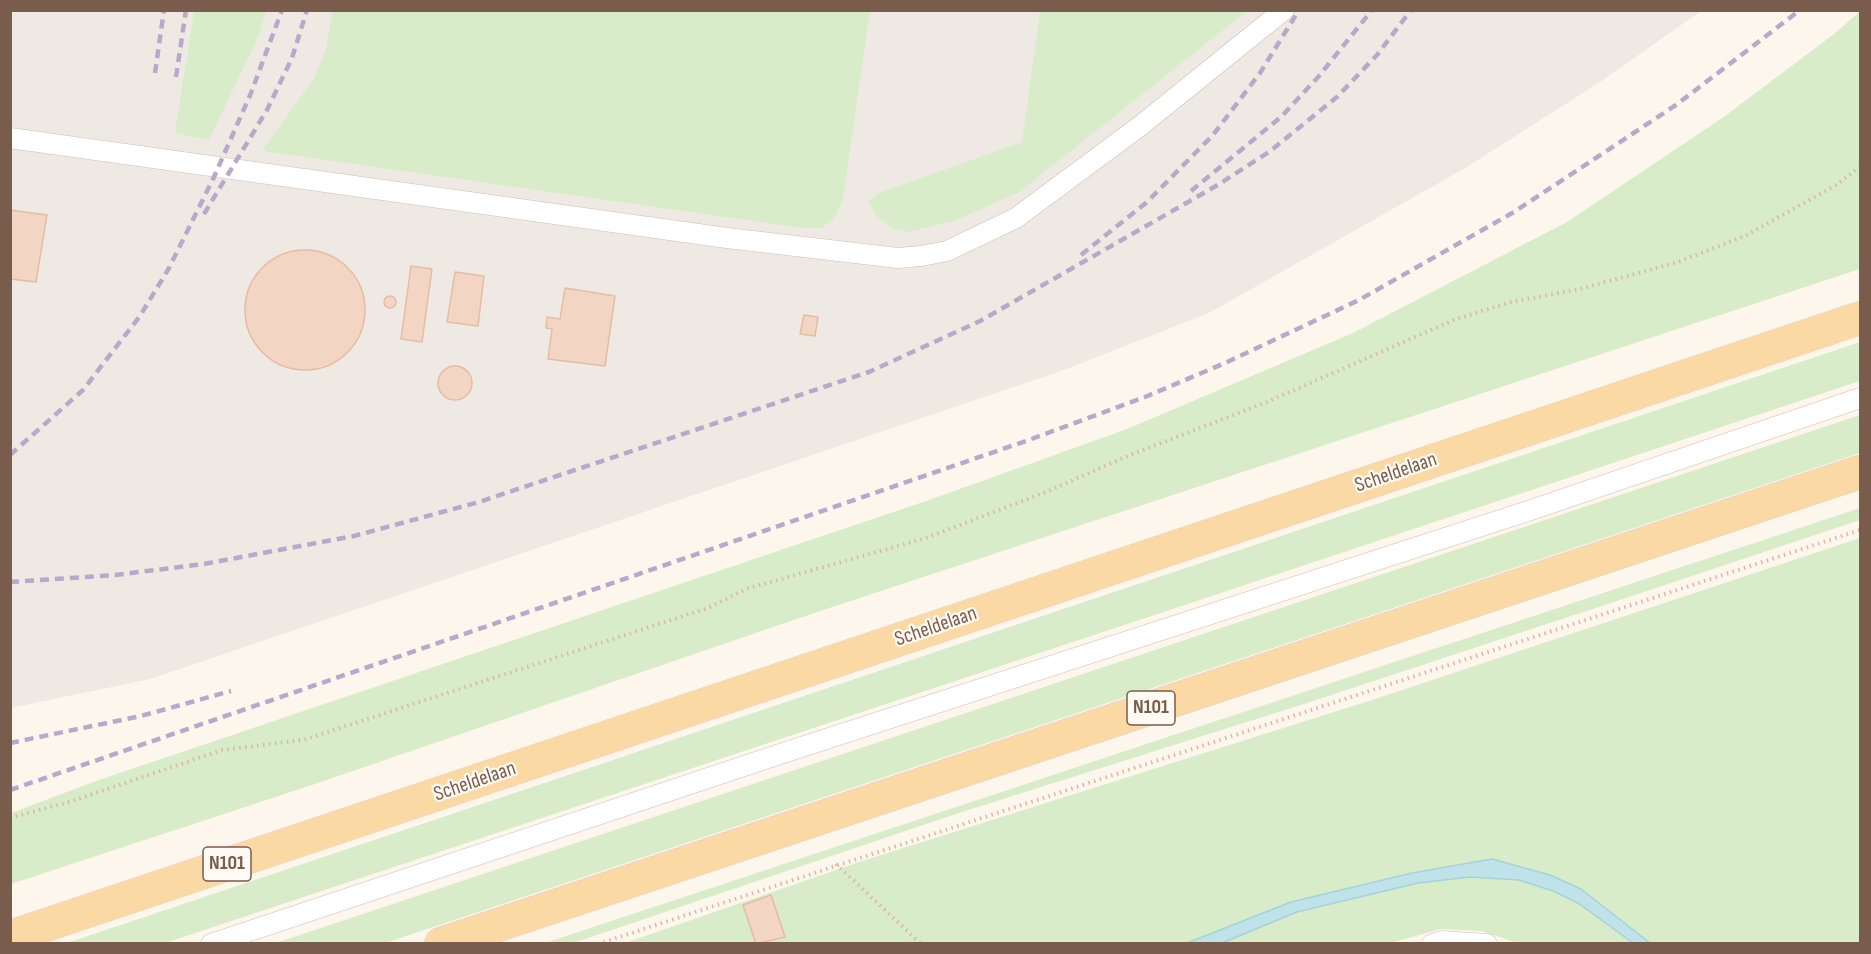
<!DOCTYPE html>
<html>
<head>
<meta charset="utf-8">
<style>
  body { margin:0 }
  #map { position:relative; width:1871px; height:954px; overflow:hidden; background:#fdf6ec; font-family:"Sofia Sans Condensed",sans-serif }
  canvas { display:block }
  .frame { position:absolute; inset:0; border:12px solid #7a5c4d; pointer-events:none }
</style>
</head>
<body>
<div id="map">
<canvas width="1871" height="954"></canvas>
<div class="frame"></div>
</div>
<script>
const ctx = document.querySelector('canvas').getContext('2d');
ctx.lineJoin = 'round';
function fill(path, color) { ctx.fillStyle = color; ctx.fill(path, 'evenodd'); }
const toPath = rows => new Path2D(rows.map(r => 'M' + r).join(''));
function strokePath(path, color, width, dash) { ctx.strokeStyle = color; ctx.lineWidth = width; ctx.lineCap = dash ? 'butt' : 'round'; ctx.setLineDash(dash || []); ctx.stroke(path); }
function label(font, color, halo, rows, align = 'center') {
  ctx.font = font + ' "Sofia Sans Condensed",sans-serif'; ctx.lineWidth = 4.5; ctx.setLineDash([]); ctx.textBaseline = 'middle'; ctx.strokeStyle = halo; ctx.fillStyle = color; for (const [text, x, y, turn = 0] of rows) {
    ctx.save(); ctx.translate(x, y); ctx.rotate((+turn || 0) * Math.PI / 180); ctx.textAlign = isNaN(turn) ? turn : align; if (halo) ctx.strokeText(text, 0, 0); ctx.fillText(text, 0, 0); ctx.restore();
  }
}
const industrial = toPath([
  [11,11,1701,11,1603,80,1467,167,1209,313,1061,371,150,679,11,708]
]);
const green = toPath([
  [194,11,266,11,259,35,209,140,175,133],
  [332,11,870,11,843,199,835,217,822,228,803,228,262,151,315,77,326,49],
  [1040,11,1247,11,1019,192,954,221,909,232,892,228,876,216,869,201,879,193,1022,142],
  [1860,11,1860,269,817,612,312,785,11,884,11,813,96,781,932,499,1127,429,1353,333,1567,222,1725,116,1834,34],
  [1860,342,1860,381,165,943,67,943],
  [1860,415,1860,453,385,943,276,943],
  [1860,508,1860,520,1647,591,1307,703,962,812,573,943,545,943],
  [1860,538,1860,943,1521,944,1481,931,1441,929,1386,944,622,944,859,862,1372,700]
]);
const water = toPath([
  [1492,859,1550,875,1581,889,1650,943,1633,943,1578,903,1553,891,1519,880,1470,877,1418,883,1297,912,1222,943,1187,943,1291,902,1412,873,1492,859]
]);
const building = toPath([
  [10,210,47,215,36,282,10,279,10,210],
  '245 310a60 60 0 1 1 120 0a60 60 0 1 1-120 0Z',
  [411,266,432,269,422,342,401,339,411,266],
  [455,272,484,276,478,326,447,322,455,272],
  [565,288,615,296,605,366,548,359,552,329,546,328,547,317,560,319,565,288],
  '384 302a6 6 0 1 1 12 0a6 6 0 1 1-12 0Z',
  [804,315,818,317,815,336,800,334,804,315],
  '438 383a17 17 0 1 1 34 0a17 17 0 1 1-34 0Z',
  [771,895,785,937,756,944,743,905,771,895]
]);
const path = toPath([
  [10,818,72,801,222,750,303,740,708,608,746,589,926,538,1046,492,1130,455,1267,402,1456,319,1511,302,1580,289,1678,262,1745,236,1836,185,1860,167],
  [836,864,921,944],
  [598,944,1860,530]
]);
const service = toPath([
  [10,138,727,238,898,258,921,256,947,251,1016,218,1140,126,1284,10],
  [211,944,777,755,1528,511,1860,398],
  [1432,944,1442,941,1487,944]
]);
const primary = toPath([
  [10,937,1860,318],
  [441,944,1860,472]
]);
const rail = toPath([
  [155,73,164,10],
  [176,77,186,10],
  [1191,191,1281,117,1319,76,1372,10],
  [204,214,267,110,292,58,307,10],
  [1081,255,1147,202,1213,135,1260,73,1299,10],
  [10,455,83,390,140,316,169,268,214,177,251,93,282,10],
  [10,582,115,575,204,564,354,536,479,502,869,372,980,321,1216,186,1269,152,1337,97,1377,55,1411,10],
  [10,743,141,716,231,691],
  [10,790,1026,441,1145,397,1225,363,1359,300,1514,212,1676,105,1800,10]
]);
const shields = [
  [1151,708,48],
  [227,864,48]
];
const shieldNames = [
  ["N101",1151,708],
  ["N101",227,864]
];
const streetNames = [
  ["Scheldelaan",1396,473,-19],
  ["Scheldelaan",936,627,-19],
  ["Scheldelaan",475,782,-19]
];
fill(industrial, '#efe9e4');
fill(green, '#d8ecc9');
fill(water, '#bfe3e8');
strokePath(water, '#a5d3da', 1.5);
fill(building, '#f3d5c3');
strokePath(building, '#e6bba3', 1.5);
strokePath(service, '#d1beb0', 21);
strokePath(primary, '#dad1cd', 34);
strokePath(path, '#d9b8a5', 4, [1.5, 4.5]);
strokePath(service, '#fff', 20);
strokePath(primary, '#fbd9a5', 33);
strokePath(rail, '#b9a8c9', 4.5, [9, 6]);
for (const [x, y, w] of shields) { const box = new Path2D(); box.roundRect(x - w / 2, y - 17, w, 34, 4.5); ctx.fillStyle = '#fffaf3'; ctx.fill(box); strokePath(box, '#7a5c4d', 1.5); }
label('bold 20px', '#7a5c4d', null, shieldNames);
label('21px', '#7a5c4d', '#fffaf3', streetNames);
</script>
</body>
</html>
